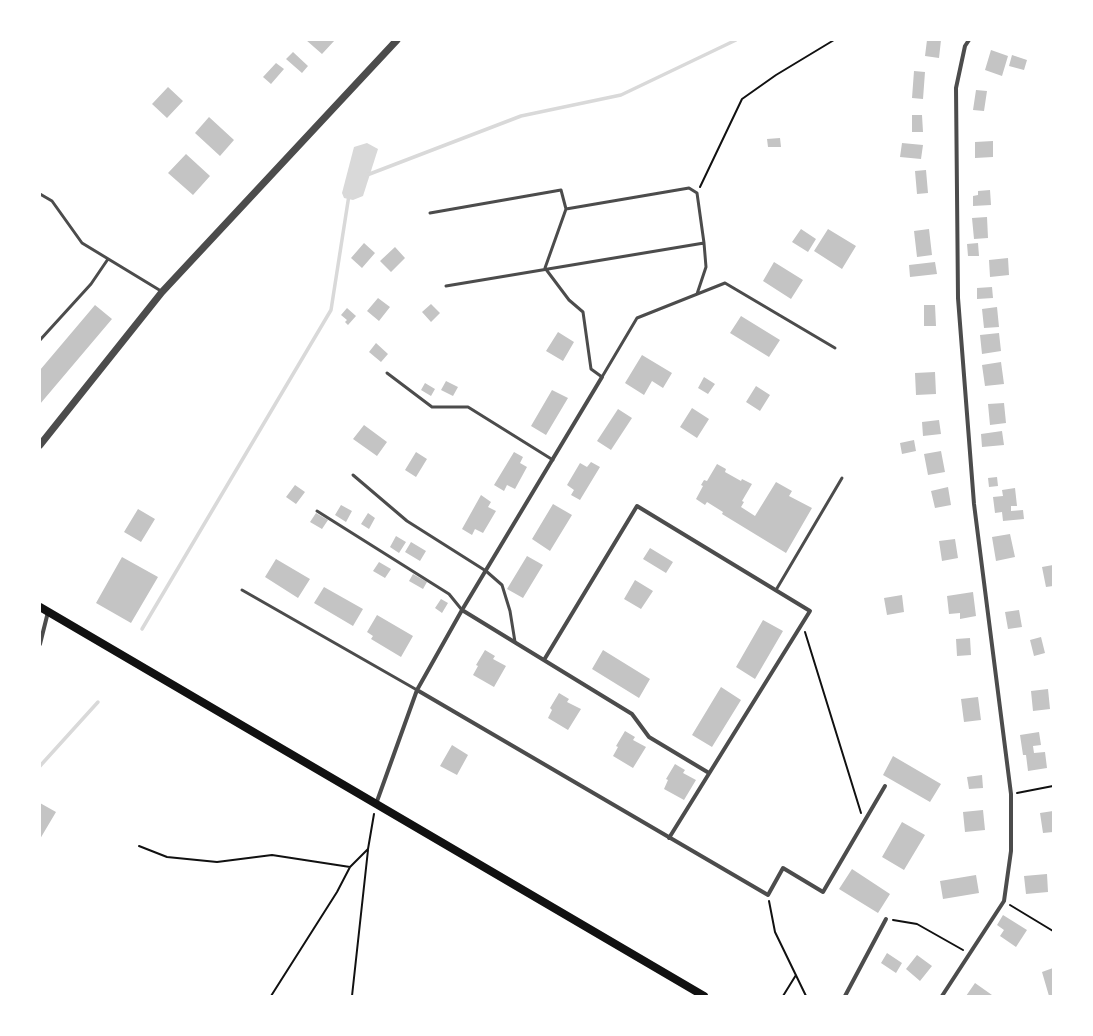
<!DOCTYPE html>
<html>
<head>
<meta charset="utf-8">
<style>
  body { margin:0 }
  #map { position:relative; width:1093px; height:1036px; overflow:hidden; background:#fff; font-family:"Noto Sans",sans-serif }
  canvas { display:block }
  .frame { position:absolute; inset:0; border:41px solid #fff; pointer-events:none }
</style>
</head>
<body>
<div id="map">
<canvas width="1093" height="1036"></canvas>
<div class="frame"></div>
</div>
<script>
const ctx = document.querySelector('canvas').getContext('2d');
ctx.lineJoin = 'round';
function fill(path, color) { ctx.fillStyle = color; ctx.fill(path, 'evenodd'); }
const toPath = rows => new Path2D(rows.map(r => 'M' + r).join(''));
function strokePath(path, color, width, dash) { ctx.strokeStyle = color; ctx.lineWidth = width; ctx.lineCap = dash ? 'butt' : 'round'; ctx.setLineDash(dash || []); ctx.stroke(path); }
const water = toPath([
  [367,143,378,149,363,196,353,200,344,198,342,193,354,147]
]);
const stream = toPath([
  [367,175,521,116,621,95,736,40],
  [142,629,331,310,349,195],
  [40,766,98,702]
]);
const building = toPath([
  [306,40,335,40,322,54],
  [927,40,941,40,939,58,925,56],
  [991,50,1008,56,1002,76,985,70],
  [293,52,308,66,302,73,286,59],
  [1012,55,1027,60,1024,70,1009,66],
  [276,63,284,69,271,84,263,77],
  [914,71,925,72,923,99,912,98],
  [168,87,183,101,167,118,152,104],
  [976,90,987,91,984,111,973,110],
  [912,115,922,115,923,132,912,132],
  [209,117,234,140,220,156,195,133],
  [780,138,781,147,768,147,767,139],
  [993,141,993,157,975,158,975,142],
  [902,143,923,145,921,159,900,157],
  [186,154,210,176,193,195,168,173],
  [926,170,928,193,917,194,915,171],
  [990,190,991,205,973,206,973,196,978,195,978,191],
  [987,217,988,238,974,239,972,218],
  [801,229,816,239,808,252,792,242],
  [828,229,856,246,842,269,814,251],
  [929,229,932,255,917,257,914,231],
  [364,243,375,253,362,268,351,258],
  [978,243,979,256,968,256,967,244],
  [395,247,405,258,391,272,380,261],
  [1008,258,1009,275,990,277,989,260],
  [774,262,803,280,791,299,763,281],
  [935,262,937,274,910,277,909,265],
  [992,287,993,298,977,299,977,288],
  [378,298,390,307,379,321,367,311],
  [431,304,440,313,431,322,422,312],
  [95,305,112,319,40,404,40,370],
  [924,305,935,305,936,326,924,326],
  [997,307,999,327,984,328,982,309],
  [347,308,356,316,348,325,345,322,347,320,341,315],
  [741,316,780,340,769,357,730,333],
  [558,332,574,342,563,361,546,351],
  [999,333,1001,351,982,354,980,335],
  [376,343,388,354,381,362,369,352],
  [642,355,672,373,663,388,652,381,644,395,625,383],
  [1001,362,1004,384,985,386,982,365],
  [935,372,936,394,916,395,915,373],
  [704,377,715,384,708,394,698,388],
  [446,381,458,387,453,396,441,390],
  [425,383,435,389,431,396,421,390],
  [756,386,770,395,760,411,746,402],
  [552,390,568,398,546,435,531,426],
  [1004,403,1006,423,990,425,988,404],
  [692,408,709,419,697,438,680,427],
  [618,409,632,418,611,450,597,441],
  [939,420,941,434,923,436,922,422],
  [364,425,387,442,377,456,353,439],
  [1002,431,1004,445,982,447,981,434],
  [914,440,916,451,902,454,900,443],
  [941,451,945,472,928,475,924,454],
  [416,452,427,459,416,477,405,470],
  [514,452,523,457,520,463,527,467,515,489,507,485,504,491,494,485],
  [591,462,600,467,580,500,571,495,574,490,567,485,580,463,587,467],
  [717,464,726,469,725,472,741,481,742,479,752,484,742,501,744,502,741,507,755,516,776,482,792,491,789,496,812,508,786,553,722,514,723,512,707,502,705,505,696,499,703,486,701,485,704,480,707,481],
  [997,477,998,486,989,487,988,478],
  [295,485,305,492,296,504,286,497],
  [948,487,951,505,935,508,931,491],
  [1015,488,1017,506,1011,506,1011,511,1023,510,1024,519,1003,521,1002,512,995,513,993,497,1003,496,1002,490],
  [481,495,491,502,488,507,496,511,483,533,475,529,472,535,462,529],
  [553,504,572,515,550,551,532,539],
  [341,505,352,511,346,522,335,515],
  [138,509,155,519,141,542,124,532],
  [316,513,328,520,322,529,310,522],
  [368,513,375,518,369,529,361,524],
  [1010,534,1015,557,996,561,992,537],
  [396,536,406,542,399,553,390,547],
  [955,539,958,558,942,561,939,541],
  [411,542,426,551,420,561,405,552],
  [650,548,673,562,666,573,643,559],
  [527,556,543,565,523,598,507,589],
  [122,557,158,577,131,623,96,603],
  [276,559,310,579,298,598,265,577],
  [379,562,391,569,385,578,373,571],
  [1053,565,1053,586,1046,587,1042,567],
  [413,574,427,582,423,589,409,581],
  [635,580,653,591,641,609,624,599],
  [324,587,363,609,353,626,314,603],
  [973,592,976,616,960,619,960,613,949,614,947,596],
  [902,595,904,612,887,615,884,598],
  [441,599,448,603,442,613,435,608],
  [1019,610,1022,627,1008,629,1005,612],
  [377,615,413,636,401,657,371,639,373,636,367,632],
  [763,620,783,631,755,679,736,667],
  [1041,637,1045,653,1034,656,1030,640],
  [970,638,971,655,957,656,956,639],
  [485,650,495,656,493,659,506,666,494,687,473,675,478,666,476,665],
  [603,650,650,679,639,698,592,669],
  [721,687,741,700,712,747,692,735],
  [1048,689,1050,709,1033,711,1031,691],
  [559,693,569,699,567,702,581,709,568,730,548,718,552,710,550,708],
  [978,697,981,720,964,722,961,699],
  [625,731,635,737,633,740,646,747,633,768,613,756,618,747,616,746],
  [1039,732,1041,745,1033,746,1034,753,1045,752,1047,768,1028,771,1026,755,1023,755,1020,735],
  [452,745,468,755,457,775,440,766],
  [893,756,941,784,930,802,883,775],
  [675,764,685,770,683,773,696,780,684,800,664,789,668,780,666,779],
  [982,775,983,788,969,789,967,777],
  [40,803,56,812,40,839],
  [983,810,985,830,965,832,963,812],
  [1053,811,1053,832,1043,833,1040,813],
  [902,822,925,835,904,870,882,857],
  [852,869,890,894,878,913,839,889],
  [1047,874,1048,892,1026,894,1024,876],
  [976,875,979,893,943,899,940,881],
  [1003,915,1027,930,1016,947,1000,936,1004,930,997,925],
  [887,953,902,963,896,973,881,963],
  [917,955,932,966,920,981,906,969],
  [1053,968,1053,996,1049,996,1042,972],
  [975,983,992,995,991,996,966,996]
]);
const path = toPath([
  [700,187,742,99,776,75,834,40],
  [805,632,861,813],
  [1017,793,1053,786],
  [139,846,167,857,217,862,272,855,350,867],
  [769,901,775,932,806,996],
  [1010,905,1053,931],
  [893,920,917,924,963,950],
  [271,996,337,892,350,867,368,849,374,814],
  [352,996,368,850],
  [783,996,796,975]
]);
const service = toPath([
  [40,194,52,201,82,243,161,291],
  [566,209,545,268,569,300,583,312,591,369,602,377,637,318,725,283,835,348],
  [430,213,561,190,566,209,689,188,697,193,704,243],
  [446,286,704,243,706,267,697,294],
  [40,340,91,284,108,259],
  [387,373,432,407,468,407,553,460],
  [353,475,407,521,486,571,502,585,510,611,515,642],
  [317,511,449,594,462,610],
  [242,590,417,690],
  [776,590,842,478]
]);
const minor = toPath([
  [462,610,632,714,649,737,709,773],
  [40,644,48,612],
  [544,660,637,506,810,611,669,838],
  [417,690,768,895,783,868,823,892,885,786],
  [376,804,417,690,462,610,602,377],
  [845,996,886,919],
  [942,996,1004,901,1011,851,1011,794,974,504,958,298,956,88,965,46,969,40]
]);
const tertiary = toPath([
  [40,445,162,292,397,40]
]);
const secondary = toPath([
  [40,607,704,996]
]);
fill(water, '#d9d9d9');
strokePath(stream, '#d9d9d9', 3.5);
fill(building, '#c4c4c4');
strokePath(path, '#111', 2);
strokePath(service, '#4c4c4c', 3);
strokePath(minor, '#4c4c4c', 4);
strokePath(tertiary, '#4c4c4c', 7);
strokePath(secondary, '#111', 8);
</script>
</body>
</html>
